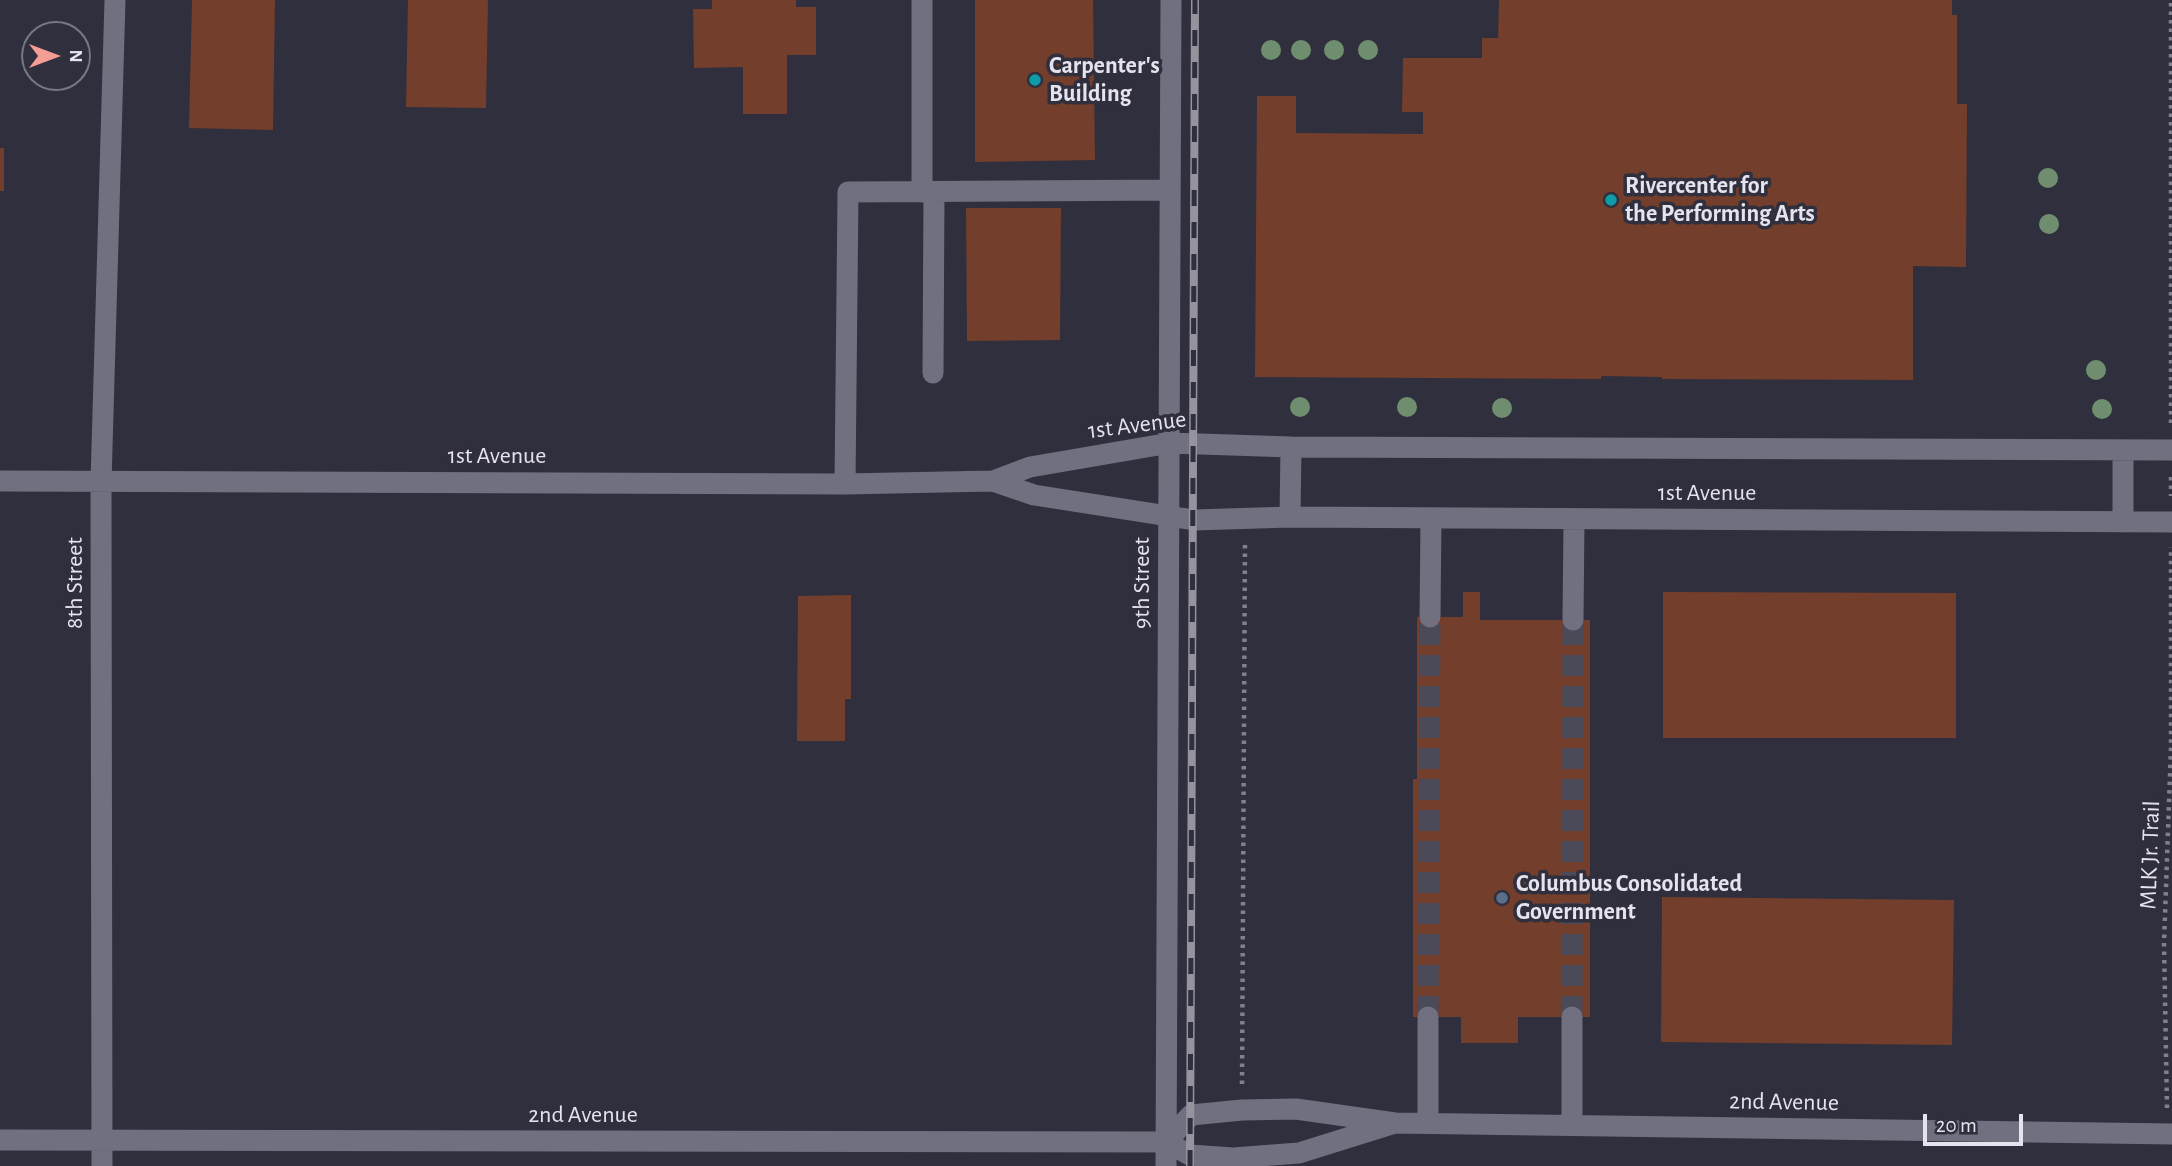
<!DOCTYPE html>
<html>
<head>
<meta charset="utf-8">
<style>
  body { margin:0 }
  #map { position:relative; width:2172px; height:1166px; overflow:hidden; background:#302f3d; font-family:"Alegreya Sans",sans-serif }
  canvas { display:block }
  .north { position:absolute; left:21px; top:21px; width:70px; height:70px; box-sizing:border-box; background:#302f3d; border:2px solid #787784; border-radius:50%; rotate:90deg; font-size:19px; font-weight:700; line-height:28px; text-align:center; color:#e5e4ee }
  .north::after { content:''; display:block; margin:auto; width:24px; height:32px; background:#f59c95; clip-path:polygon(50% 0,100% 100%,50% 72%,0 100%) }
  .scale { position:absolute; left:1923px; top:1114px; width:100px; height:32px; box-sizing:border-box; border:4px solid #e5e4ee; border-top:0; padding-left:9px; font-size:21px; line-height:24px; white-space:nowrap; color:#e5e4ee; -webkit-text-stroke:5px #302f3d; paint-order:stroke }
</style>
</head>
<body>
<div id="map">
<canvas width="2172" height="1166"></canvas>
<div class="north">N</div>
<div class="scale">20 m</div>
</div>
<script>
const ctx = document.querySelector('canvas').getContext('2d');
ctx.lineJoin = 'round';
function fill(path, color) { ctx.fillStyle = color; ctx.fill(path, 'evenodd'); }
const toPath = rows => new Path2D(rows.map(r => 'M' + r).join(''));
function strokePath(path, color, width, dash) { ctx.strokeStyle = color; ctx.lineWidth = width; ctx.lineCap = dash ? 'butt' : 'round'; ctx.setLineDash(dash || []); ctx.stroke(path); }
function label(font, color, halo, rows, align = 'center') {
  ctx.font = font + ' "Alegreya Sans",sans-serif'; ctx.lineWidth = 7; ctx.setLineDash([]); ctx.textBaseline = 'middle'; ctx.strokeStyle = halo; ctx.fillStyle = color; for (const [text, x, y, turn = 0] of rows) {
    ctx.save(); ctx.translate(x, y); ctx.rotate((+turn || 0) * Math.PI / 180); ctx.textAlign = isNaN(turn) ? turn : align; if (halo) ctx.strokeText(text, 0, 0); ctx.fillText(text, 0, 0); ctx.restore();
  }
}
const building = toPath([
  [192,0,275,0,273,130,189,128],
  [408,0,488,0,486,108,406,107],
  [712,0,796,0,796,7,816,7,816,55,787,55,787,114,743,114,743,67,694,68,693,9,712,9],
  [975,0,1093,0,1095,160,975,162],
  [1499,0,1952,0,1952,15,1957,15,1957,104,1967,104,1966,267,1913,266,1913,380,1662,379,1662,377,1601,376,1601,379,1255,377,1257,96,1296,96,1296,133,1423,134,1423,112,1402,112,1403,58,1482,58,1482,38,1498,38],
  [0,148,4,148,4,191,0,191],
  [966,208,1061,208,1060,340,967,341],
  [1463,592,1480,592,1480,620,1590,620,1590,1017,1518,1017,1518,1043,1461,1043,1461,1017,1413,1017,1413,779,1417,779,1417,617,1463,617],
  [1663,592,1956,593,1956,738,1663,738],
  [851,595,851,699,845,699,845,741,797,741,798,596],
  [1662,897,1954,900,1952,1045,1661,1042]
]);
const minorTunnel = toPath([
  [1428,1017,1430,617],
  [1572,1017,1573,620]
]);
const path = toPath([
  [2171,423,2171,0],
  [2171,477,2171,496],
  [1242,1084,1245,543],
  [2167,1108,2164,943,2171,747,2171,547]
]);
const minor = toPath([
  [922,0,922,192],
  [933,373,934,192],
  [2123,450,2123,522],
  [0,481,845,484,993,481,1030,467,1170,443,1291,447,2172,450],
  [993,481,1034,495,1194,520,1290,517,2172,522],
  [845,484,848,192,1170,190],
  [1290,517,1291,447],
  [1430,617,1431,518],
  [1573,620,1574,519],
  [1428,1017,1428,1123],
  [1572,1017,1572,1125],
  [0,1140,1166,1142,1190,1155,1233,1158,1299,1153,1395,1123],
  [1166,1142,1191,1115,1242,1110,1296,1109,1395,1123,2172,1134],
  [102,1166,101,482,115,0],
  [1166,1166,1171,0]
]);
const rail = toPath([
  [1190,1166,1195,0]
]);
const trees = [
  [1271,50],
  [1301,50],
  [1334,50],
  [1368,50],
  [2048,178],
  [2049,224],
  [2096,370],
  [1300,407],
  [1407,407],
  [1502,408],
  [2102,409]
];
const markers = [
  [1035,80,7,"#0f9aa8"],
  [1611,200,7,"#0f9aa8"],
  [1502,898,7,"#5c6f8a"]
];
const poiNames = [
  ["Carpenter's",1049,66],
  ["Building",1049,94],
  ["Rivercenter for",1625,186],
  ["the Performing Arts",1625,214],
  ["Columbus Consolidated",1516,884],
  ["Government",1516,912]
];
const streetNames = [
  ["1st Avenue",1137,425,-7],
  ["1st Avenue",497,456],
  ["1st Avenue",1707,493],
  ["8th Street",75,583,-90],
  ["9th Street",1142,583,-90],
  ["MLK Jr. Trail",2150,855,-88],
  ["2nd Avenue",1784,1102,1],
  ["2nd Avenue",583,1115]
];
fill(building, '#733e2b');
strokePath(minorTunnel, '#4b4a58', 21, [21, 10]);
strokePath(path, '#81808c', 4.5, [3.5, 5]);
strokePath(minor, '#707080', 21);
strokePath(rail, '#94939e', 8);
strokePath(rail, '#302f3d', 5, [16]);
ctx.fillStyle = '#6f8e6f';
for (const [x, y] of trees) { ctx.beginPath(); ctx.arc(x, y, 10, 0, 2 * Math.PI); ctx.fill(); }
for (const [x, y, r, color] of markers) { const dot = new Path2D(); dot.arc(x, y, r, 0, 2 * Math.PI); ctx.fillStyle = color; ctx.fill(dot); strokePath(dot, '#302f3d', 2.5); }
label('bold 24px', '#e5e4ee', '#302f3d', poiNames, 'left');
label('24px', '#e5e4ee', '#302f3d', streetNames);
</script>
</body>
</html>
